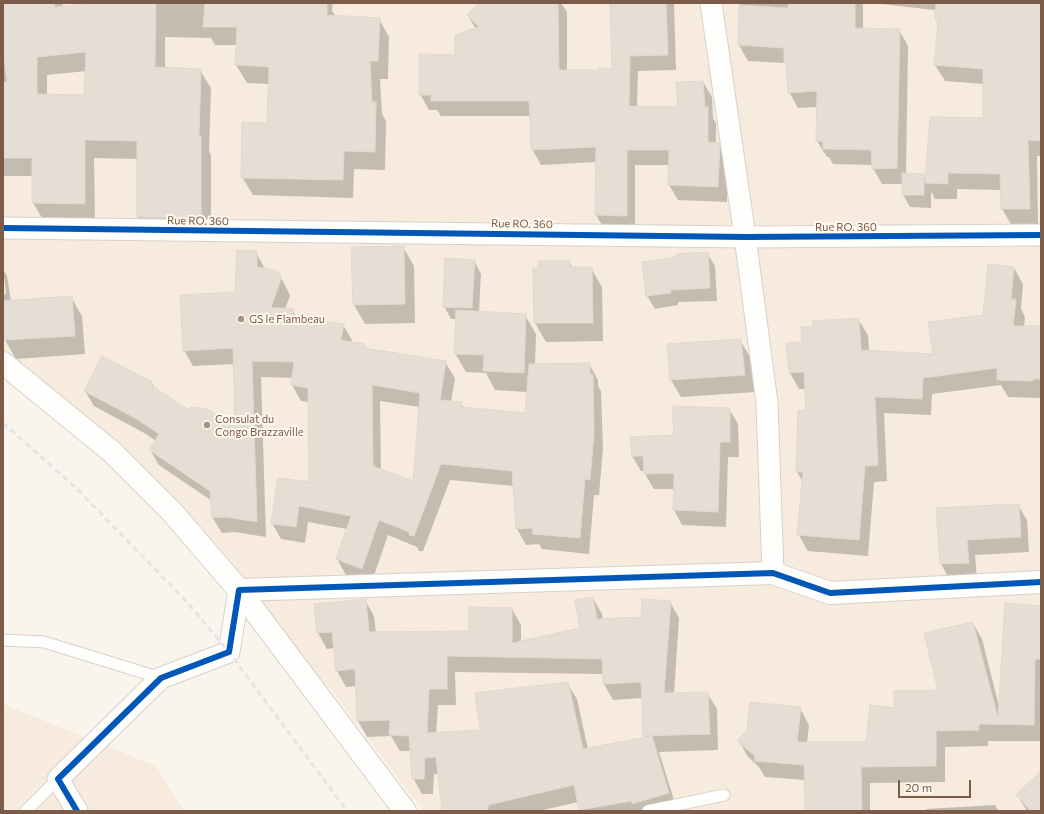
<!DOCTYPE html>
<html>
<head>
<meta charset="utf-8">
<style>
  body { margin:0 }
  #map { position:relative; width:1044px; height:814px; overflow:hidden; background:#f9f5ed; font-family:Commissioner,sans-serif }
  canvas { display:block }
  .frame { position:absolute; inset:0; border:4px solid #7c5b48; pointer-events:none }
  .scale { position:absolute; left:898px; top:780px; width:73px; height:18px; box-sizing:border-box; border:2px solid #7c5b48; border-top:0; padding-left:5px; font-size:12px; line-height:14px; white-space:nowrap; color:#7c5b48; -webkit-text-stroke:3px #fff9f0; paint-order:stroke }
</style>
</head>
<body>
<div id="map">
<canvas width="1044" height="814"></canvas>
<div class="frame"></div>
<div class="scale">20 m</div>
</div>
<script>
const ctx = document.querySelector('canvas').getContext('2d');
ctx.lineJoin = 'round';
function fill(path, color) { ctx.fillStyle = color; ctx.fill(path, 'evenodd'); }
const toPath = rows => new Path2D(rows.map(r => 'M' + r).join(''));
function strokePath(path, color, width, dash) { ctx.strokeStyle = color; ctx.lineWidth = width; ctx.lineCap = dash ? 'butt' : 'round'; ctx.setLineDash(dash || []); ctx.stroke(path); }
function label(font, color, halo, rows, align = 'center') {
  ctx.font = font + ' Commissioner,sans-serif'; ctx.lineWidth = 4; ctx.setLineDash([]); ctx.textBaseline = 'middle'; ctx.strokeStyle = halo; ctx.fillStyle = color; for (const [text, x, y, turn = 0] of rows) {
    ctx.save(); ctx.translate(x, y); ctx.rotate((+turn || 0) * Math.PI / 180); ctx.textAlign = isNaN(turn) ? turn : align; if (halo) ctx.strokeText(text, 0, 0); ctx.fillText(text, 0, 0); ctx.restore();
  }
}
const residential = toPath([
  [3,3,1041,3,1041,811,423,811,329,687,3,359],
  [3,704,156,766,184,811,3,811]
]);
const shadow = toPath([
  [3,3,62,3,63,7,98,3,333,3,332,10,336,17,379,19,389,37,388,79,380,79,382,114,386,121,385,170,354,169,353,198,253,195,242,177,268,124,269,84,247,83,236,65,237,45,215,45,211,38,165,37,165,68,200,70,211,88,209,151,211,155,211,236,148,235,138,217,138,159,94,158,95,221,44,221,33,203,33,176,4,176,3,174],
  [86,71,85,96,47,96,47,75],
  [480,3,561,3,567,12,567,71,613,70,611,3,674,3,676,70,638,71,637,107,679,108,703,82,712,97,713,118,716,123,716,144,719,144,727,159,727,202,678,200,669,185,669,165,635,165,635,231,605,230,596,215,597,162,541,165,532,149,530,116,441,116,437,110,429,110,420,94,456,56,476,29,468,16],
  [740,3,863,3,863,29,899,30,908,46,906,174,923,175,926,180,984,119,984,84,945,81,935,65,1038,22,873,3,1041,3,1041,156,1037,156,1038,224,1011,224,1002,209,1001,190,957,189,957,199,935,199,931,191,931,208,910,207,903,195,903,184,882,184,873,168,873,165,833,164,829,157,827,157,817,141,818,107,798,108,789,92,787,67,785,63,748,61,739,45],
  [403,247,414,266,415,323,365,324,354,305],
  [256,252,265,269,279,274,288,291,290,296,285,309,292,309,297,318,343,325,352,340,352,343,364,345,366,349,445,362,455,378,451,402,461,403,464,408,526,414,527,392,495,390,486,373,466,372,455,353,457,319,451,319,444,306,474,261,481,274,479,312,525,315,536,334,535,364,589,364,598,380,598,386,601,391,603,449,599,495,594,495,589,554,542,549,539,544,526,545,517,529,514,486,450,480,423,551,419,551,417,547,388,535,371,584,346,575,337,559,347,529,308,522,305,543,281,539,272,523,310,484,309,402,301,401,292,385,293,378,261,377,266,537,235,532,222,533,212,517,212,501,159,465,150,450,156,441,146,434,94,406,85,391,102,357,152,383,155,389,186,410,236,429,234,364,193,366,184,350,236,293],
  [380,401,420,407,414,483,381,470],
  [707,253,715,266,717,301,678,302,678,305,655,309,647,296],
  [569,262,573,268,591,268,602,287,603,341,546,342,535,323,534,269],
  [1014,268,1023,284,1021,309,1025,317,1024,327,1041,327,1041,398,1008,397,1001,385,932,394,931,415,884,413,887,481,874,482,868,556,808,551,798,534,803,482,797,472,807,411,806,389,799,389,790,373,803,343,858,319,868,335,869,351,934,355,984,315],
  [3,269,7,276,11,301,71,297,82,316,85,354,16,359,5,340,3,310,3,285,4,294,6,294],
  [740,340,750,357,755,392,681,397,671,380],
  [729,409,738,424,739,457,728,457,726,527,682,525,674,510,674,489,654,489,645,474,645,471,641,471,632,456,631,438,675,436],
  [1018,505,1027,520,1029,552,975,555,977,578,950,580,941,564,938,509],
  [593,598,602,614,603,620,642,618,670,602,679,618,674,694,707,693,717,709,718,750,659,752,677,810,671,811,580,811,578,802,539,811,443,811,439,774,434,774,433,794,422,794,413,778,411,751,400,751,391,736,367,737,358,721,357,686,346,687,337,671,335,648,327,649,318,633,365,600,374,616,376,633,470,632,512,609,521,625,521,642,581,628],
  [455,672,604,674,604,684,613,700,643,698,644,736,646,739,588,749,577,699,567,683,481,731,436,734,438,705,456,705],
  [1041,607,1041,741,988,741,988,746,945,747,945,782,870,783,870,811,806,811,805,780,765,777,759,767,748,757,739,741,800,708,809,725,807,743,867,743,895,709,939,691,973,623,982,639,999,706],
  [1041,782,1041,811,1027,811,1017,795],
  [995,805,999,811,926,811,926,809]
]);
const building = toPath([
  [3,3,54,3,55,7,98,3,156,3,155,67,201,69,199,136,201,136,201,218,137,217,137,141,85,140,85,204,32,203,32,158,3,158,3,82,7,82,3,48,3,3],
  [86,52,84,95,37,94,37,57,86,52],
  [205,3,327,3,327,15,380,18,378,61,370,61,372,102,376,102,375,152,344,151,343,180,241,178,242,122,267,123,269,67,235,65,237,27,203,27,205,3],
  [479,3,558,3,559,70,599,70,599,68,612,69,610,3,666,3,668,55,630,56,629,106,678,107,676,82,703,81,705,107,708,107,708,142,719,143,720,146,718,187,668,185,669,150,627,150,627,216,595,215,596,147,531,150,529,101,431,101,431,95,419,95,419,54,455,55,455,35,479,27,467,15,479,3],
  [855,3,855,28,900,29,897,168,872,169,871,150,823,149,823,142,816,141,817,91,788,93,786,63,784,63,784,48,738,45,739,5,788,8,788,4,855,3],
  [936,3,1041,3,1041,141,1028,140,1030,209,1001,209,1000,174,948,173,948,184,925,183,930,117,983,118,983,69,934,65,938,21,935,20,936,3],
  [902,173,924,174,924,195,902,195,902,173],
  [404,246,405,304,353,305,351,247,404,246],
  [237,250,257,251,257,267,275,270,280,274,281,279,271,308,293,308,293,316,344,324,341,340,364,344,364,348,446,361,440,400,462,402,461,407,525,413,529,364,590,363,590,374,593,375,594,433,590,480,585,479,580,538,532,534,533,528,516,529,512,471,441,464,414,536,409,535,409,532,379,520,362,569,336,559,351,516,299,506,296,527,271,524,278,478,309,482,308,388,291,385,294,362,252,361,257,522,226,517,212,518,210,491,149,450,159,434,135,418,84,391,102,356,152,382,151,385,187,409,193,407,207,409,235,427,233,348,183,351,180,295,235,292,237,250],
  [372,385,420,393,413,481,373,466,372,385],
  [708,252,710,288,671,290,671,293,646,296,642,262,676,257,676,254,708,252],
  [445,258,475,260,472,308,443,307,445,258],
  [538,261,570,261,570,267,592,267,593,323,534,323,533,268,538,268,538,261],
  [988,264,1014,267,1011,299,1016,299,1013,326,1041,326,1041,379,1033,379,1033,381,997,380,997,368,923,378,922,399,875,397,878,465,865,466,859,540,797,535,803,472,796,472,798,410,806,410,804,372,789,373,786,343,802,342,801,327,813,326,812,321,859,318,861,350,933,354,928,322,983,315,988,264],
  [72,296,75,336,4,340,3,301,72,296],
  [456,310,526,314,524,373,483,371,484,355,454,354,456,310],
  [741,339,745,375,670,380,667,344,741,339],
  [672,406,730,408,730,442,720,442,718,512,673,510,674,473,644,474,643,456,632,456,630,437,674,435,672,406],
  [1019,504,1021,537,967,540,969,563,940,564,936,508,1019,504],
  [593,597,597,619,641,617,642,599,671,601,664,693,708,692,710,734,643,736,641,682,603,684,602,659,447,656,447,689,429,689,427,733,480,730,475,693,568,682,583,749,652,736,669,793,632,804,632,801,579,810,574,785,488,805,488,811,442,811,436,757,425,758,424,779,412,779,409,736,389,735,390,720,357,721,355,669,336,671,332,632,317,633,314,604,366,599,369,632,469,631,469,607,512,608,512,643,580,628,575,600,593,597],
  [1005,603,1041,606,1041,659,1035,659,1034,725,979,724,979,730,936,731,936,766,861,767,862,811,805,811,804,765,754,761,755,756,737,741,747,730,750,702,801,707,797,742,866,742,870,705,894,708,894,691,938,690,924,633,973,622,998,718,1005,603],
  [1041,771,1041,811,1031,811,1016,795,1041,771]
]);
const service = toPath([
  [3,640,44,642,161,678],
  [26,811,58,779],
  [648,811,724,795]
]);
const minor = toPath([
  [711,3,745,237,767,403,773,573],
  [3,228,745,237,1041,235],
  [77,811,58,779,161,678,229,652,239,590]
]);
const tertiary = toPath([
  [3,363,112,452,172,512,239,590,405,811],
  [239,590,773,573,830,593,1041,582]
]);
const rail = toPath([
  [3,423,75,487,186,601,229,652,347,811]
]);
const cycleway = toPath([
  [3,228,745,237,1041,235],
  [77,811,58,779,161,678,229,652,239,590,773,573,830,593,1041,582]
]);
const markers = [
  [241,319,4,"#a89182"],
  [207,425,4,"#a89182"]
];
const streetNames = [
  ["Rue RO. 360",198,221,1],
  ["Rue RO. 360",522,224,1],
  ["Rue RO. 360",846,227]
];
const poiNames = [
  ["GS le Flambeau",249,319],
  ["Consulat du",215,419],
  ["Congo Brazzaville",215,432]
];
fill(residential, '#f6ebdd');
fill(shadow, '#0003');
fill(building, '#e6ddd4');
strokePath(building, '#e3d8ce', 1);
strokePath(service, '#d9d0ca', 13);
strokePath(minor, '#d9d0ca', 23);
strokePath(tertiary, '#d9d0ca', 24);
strokePath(service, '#fefefc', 11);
strokePath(minor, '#fefefc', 21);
strokePath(tertiary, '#fefefc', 22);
strokePath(rail, '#e6e3e6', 3, [6, 4]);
strokePath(cycleway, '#0057b8', 6);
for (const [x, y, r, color] of markers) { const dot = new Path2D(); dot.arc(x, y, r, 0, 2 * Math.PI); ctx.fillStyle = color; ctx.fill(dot); strokePath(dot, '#fff9f0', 1.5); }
label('11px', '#7c5b48', '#fff9f0', streetNames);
label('11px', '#7c5b48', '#fff9f0', poiNames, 'left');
</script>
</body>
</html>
